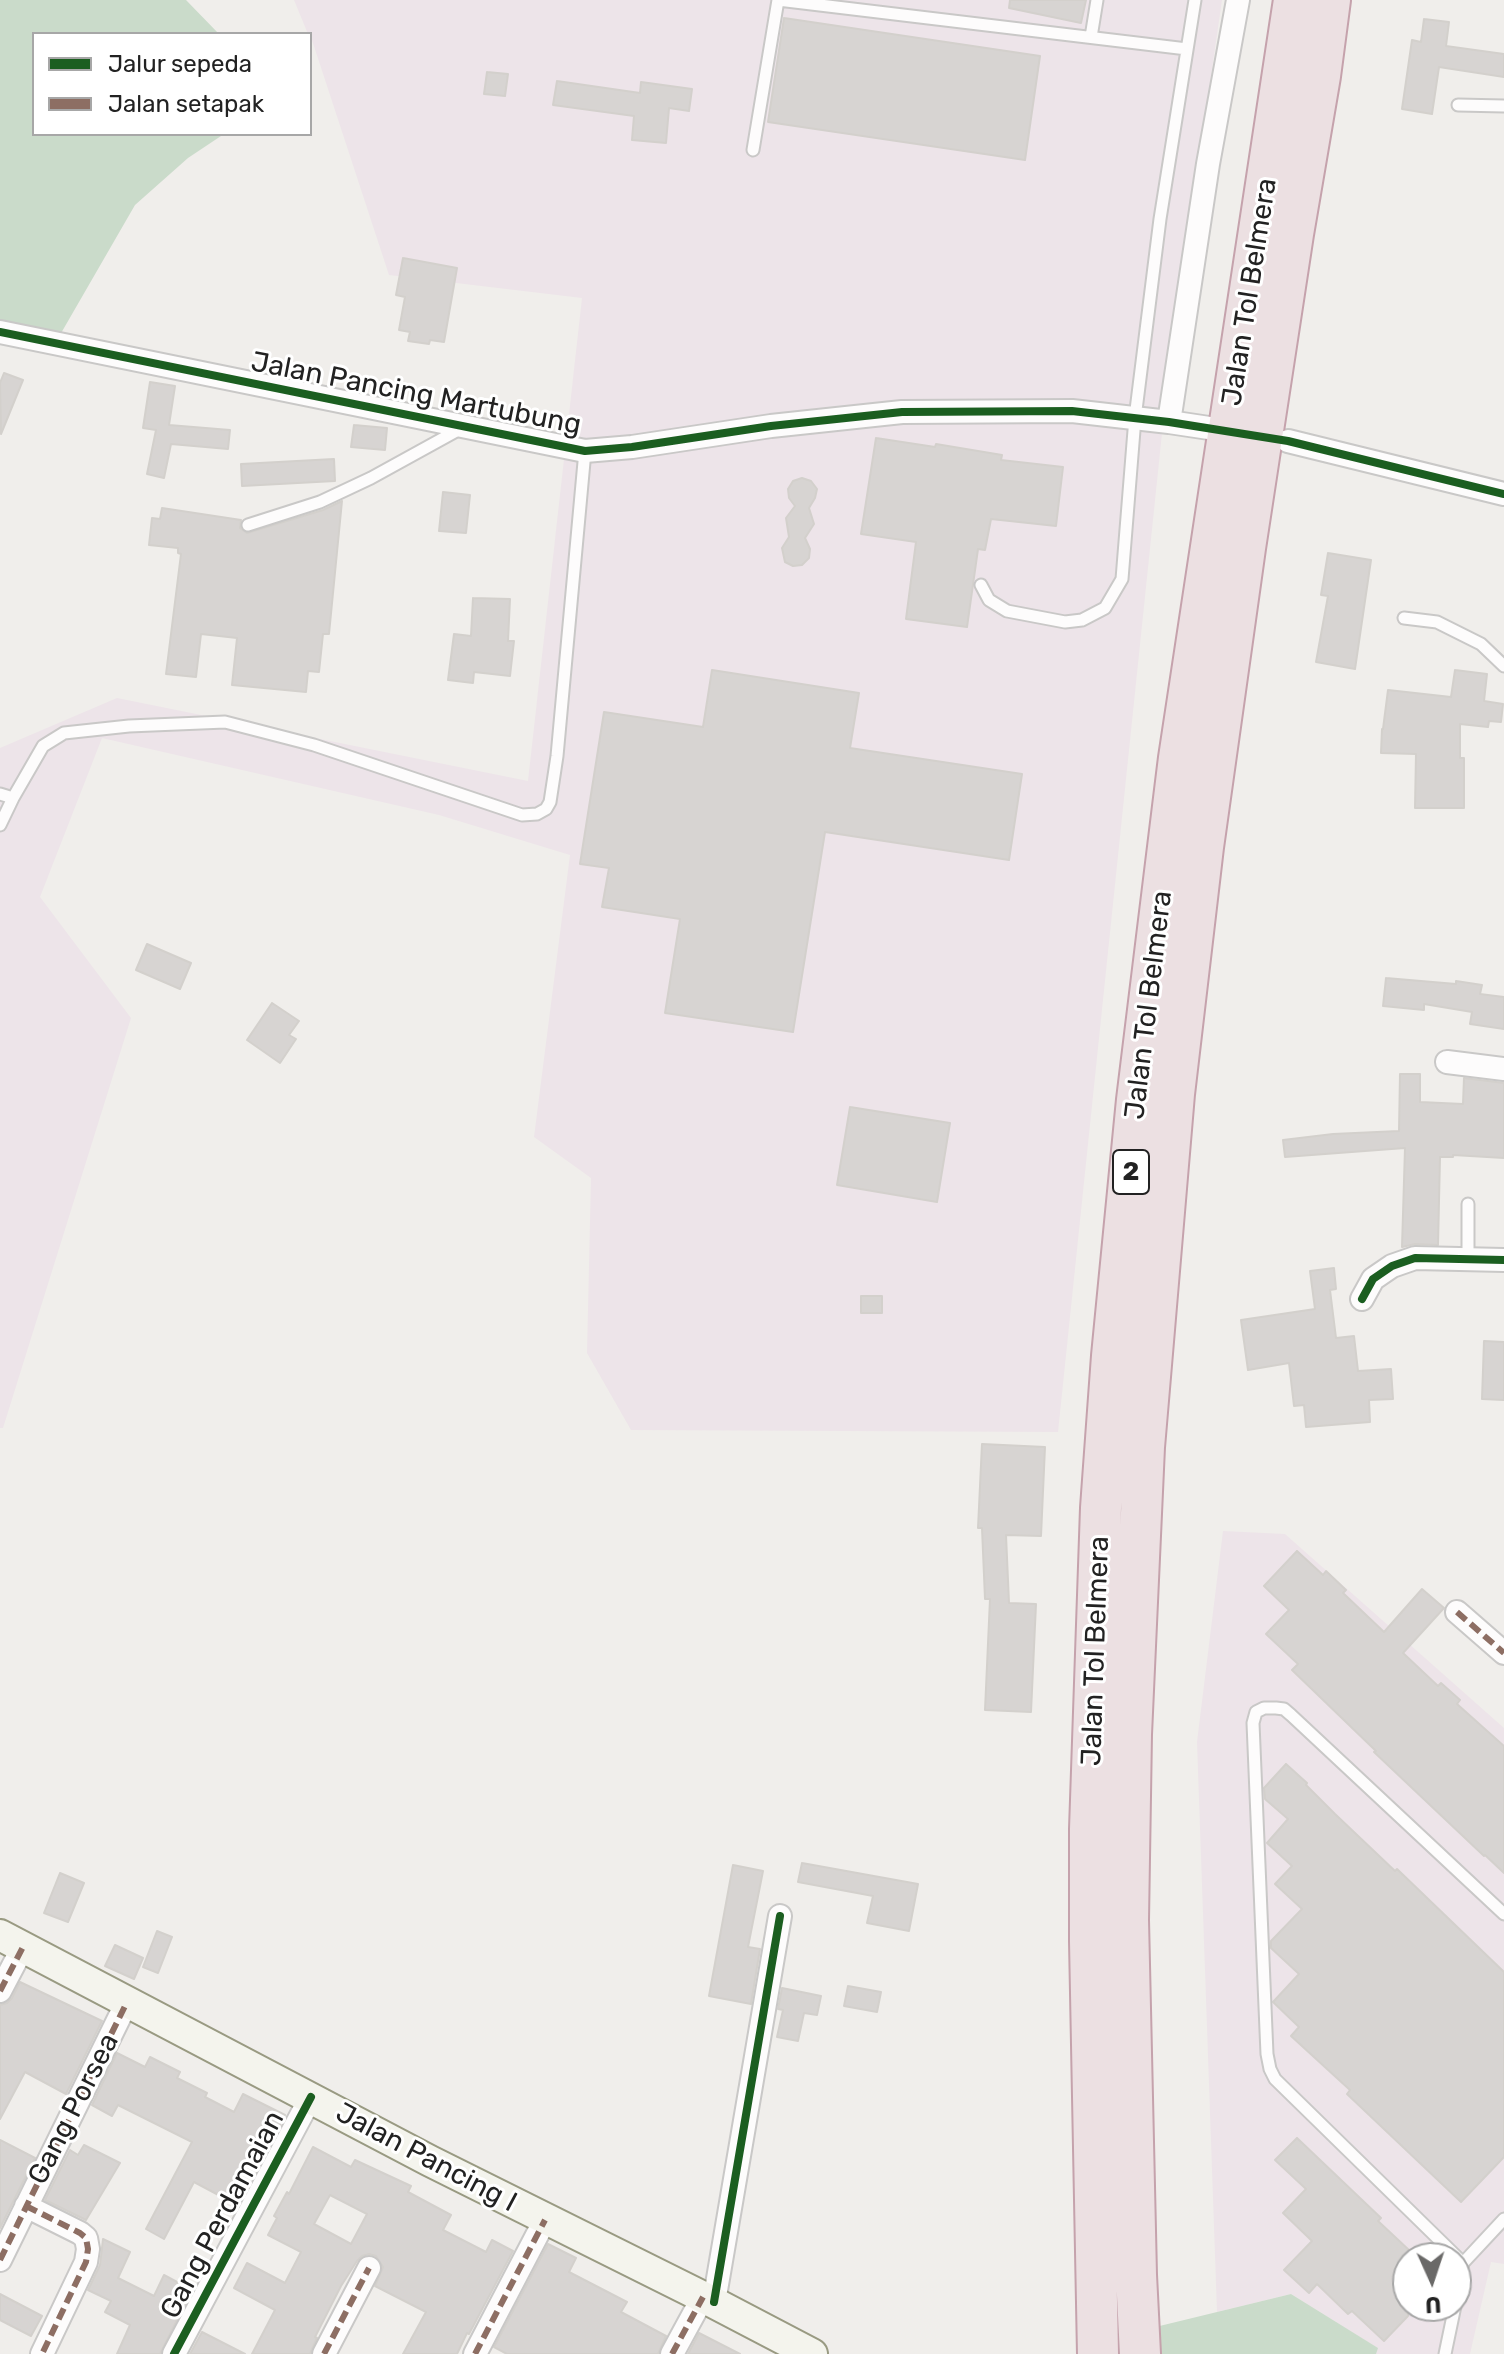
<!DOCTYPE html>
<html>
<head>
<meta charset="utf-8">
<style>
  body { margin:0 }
  #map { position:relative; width:1504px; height:2354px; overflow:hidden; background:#f0eeeb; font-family:Rubik,sans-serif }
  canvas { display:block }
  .legend { position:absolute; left:32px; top:32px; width:280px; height:104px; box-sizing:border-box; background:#fff; border:2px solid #a7a7a7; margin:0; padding:10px 14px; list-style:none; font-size:24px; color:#222 }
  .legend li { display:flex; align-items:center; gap:16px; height:40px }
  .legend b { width:40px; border:2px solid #a7a7a7 }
  .north { position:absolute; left:1392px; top:2242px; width:80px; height:80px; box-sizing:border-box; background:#fff; border:2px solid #a7a7a7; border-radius:50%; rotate:177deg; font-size:22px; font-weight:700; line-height:32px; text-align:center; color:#222 }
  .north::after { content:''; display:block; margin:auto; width:28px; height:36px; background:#6a6968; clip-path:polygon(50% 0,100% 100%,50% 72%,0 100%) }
</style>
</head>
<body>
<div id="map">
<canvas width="1504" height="2354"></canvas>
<ul class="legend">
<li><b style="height:10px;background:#1b5e20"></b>Jalur sepeda</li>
<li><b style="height:10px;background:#8d6e63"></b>Jalan setapak</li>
</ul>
<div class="north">U</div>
</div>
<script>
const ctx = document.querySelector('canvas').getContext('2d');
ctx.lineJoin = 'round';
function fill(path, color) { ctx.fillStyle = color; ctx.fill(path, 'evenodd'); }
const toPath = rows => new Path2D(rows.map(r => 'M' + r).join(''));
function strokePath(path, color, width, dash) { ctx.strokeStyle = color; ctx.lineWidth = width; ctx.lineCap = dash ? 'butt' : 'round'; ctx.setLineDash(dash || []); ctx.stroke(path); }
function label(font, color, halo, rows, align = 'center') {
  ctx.font = font + ' Rubik,sans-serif'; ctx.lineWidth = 6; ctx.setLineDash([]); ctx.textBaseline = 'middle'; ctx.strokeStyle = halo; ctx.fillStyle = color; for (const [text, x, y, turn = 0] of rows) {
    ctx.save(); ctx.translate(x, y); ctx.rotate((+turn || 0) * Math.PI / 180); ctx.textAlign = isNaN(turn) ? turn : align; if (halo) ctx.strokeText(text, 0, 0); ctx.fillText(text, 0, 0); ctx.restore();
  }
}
const industrial = toPath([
  [294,0,1222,0,1169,366,1058,1432,631,1430,587,1353,591,1178,534,1137,570,855,439,815,102,738,40,897,131,1018,3,1428,0,1428,0,748,117,698,528,781,582,298,389,275,310,34,308,34],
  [1223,1531,1285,1534,1504,1728,1504,2264,1491,2262,1470,2354,1376,2354,1377,2348,1291,2294,1217,2312,1197,1742],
  [1408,2258,1456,2258,1456,2306,1408,2306]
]);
const cemetery = toPath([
  [0,0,186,0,219,34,34,34,34,134,224,134,188,158,135,205,49,354,0,344],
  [1291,2294,1378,2348,1376,2354,1143,2354,1139,2331]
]);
const building = toPath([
  [1010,0,1086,0,1081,23,1009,8,1010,0],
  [784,18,1040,56,1025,160,768,122,784,18],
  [1424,19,1449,22,1446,46,1504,54,1504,77,1439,67,1432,114,1402,109,1412,40,1421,42,1424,19],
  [487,72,508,74,505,96,484,94,487,72],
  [557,81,640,93,641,82,692,89,689,111,669,108,666,143,632,140,634,116,553,105,557,81],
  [403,258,457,268,444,342,430,340,429,344,408,341,410,332,399,330,405,297,396,295,403,258],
  [4,373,23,380,1,434,0,383,4,373],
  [150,382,175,386,169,425,230,430,228,449,171,444,164,478,147,474,156,430,143,428,150,382],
  [354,425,387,428,385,450,351,447,354,425],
  [876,438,935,447,936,444,1002,455,1001,460,1063,467,1056,526,991,519,985,550,978,549,967,627,906,619,916,542,861,534,876,438],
  [334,459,335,481,242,486,241,464,334,459],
  [802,478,811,481,817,489,815,498,809,508,814,524,805,538,810,549,809,558,802,565,793,566,785,562,782,548,789,537,786,518,795,506,789,498,788,489,793,481,802,478],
  [443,492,470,495,466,533,439,531,443,492],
  [342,501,329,634,323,634,319,672,308,671,306,692,232,685,237,638,201,634,196,677,166,674,181,554,178,553,178,548,149,545,152,518,160,519,162,508,241,520,240,528,247,533,323,510,342,501],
  [1328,553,1371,560,1355,669,1316,662,1328,596,1321,595,1328,553],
  [473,598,510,599,508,641,514,641,510,676,474,672,473,683,448,680,454,634,471,636,473,598],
  [712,670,859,693,850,748,1022,774,1009,860,825,832,793,1032,665,1013,680,919,602,907,609,868,580,864,604,712,703,727,712,670],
  [1455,670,1487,674,1484,701,1503,704,1501,722,1489,721,1488,727,1460,724,1460,758,1464,758,1464,808,1415,808,1416,754,1381,753,1382,729,1383,729,1388,690,1451,697,1455,670],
  [147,944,191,963,180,989,136,970,147,944],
  [1386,978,1456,984,1456,981,1482,985,1480,994,1504,997,1504,1029,1470,1024,1472,1012,1424,1004,1424,1010,1383,1006,1386,978],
  [272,1003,299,1021,289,1035,296,1039,280,1063,247,1040,272,1003],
  [1400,1074,1420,1074,1420,1102,1463,1104,1464,1078,1504,1083,1504,1158,1453,1155,1453,1157,1440,1157,1438,1245,1415,1244,1402,1247,1405,1148,1285,1157,1283,1140,1333,1134,1399,1131,1400,1074],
  [850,1107,950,1123,937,1202,837,1185,850,1107],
  [1334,1268,1336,1289,1330,1290,1336,1338,1354,1336,1358,1371,1391,1369,1393,1399,1369,1400,1370,1422,1306,1427,1304,1405,1294,1406,1289,1363,1248,1370,1241,1320,1315,1309,1310,1271,1334,1268],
  [861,1296,882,1296,882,1313,861,1313,861,1296],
  [1484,1341,1504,1342,1504,1400,1482,1399,1484,1341],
  [982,1444,1045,1447,1041,1536,1006,1535,1009,1603,1036,1604,1031,1712,985,1710,990,1599,985,1599,982,1528,978,1528,982,1444],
  [1297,1551,1323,1575,1326,1571,1346,1590,1343,1593,1384,1632,1422,1589,1444,1608,1403,1653,1438,1686,1441,1683,1460,1700,1457,1704,1504,1746,1504,1873,1485,1855,1484,1856,1374,1752,1376,1751,1292,1670,1298,1664,1266,1634,1289,1610,1264,1586,1297,1551],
  [1286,1764,1307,1783,1306,1785,1335,1814,1395,1871,1397,1869,1504,1972,1504,2157,1461,2202,1347,2094,1350,2090,1291,2036,1299,2027,1273,2002,1299,1974,1271,1948,1271,1941,1302,1909,1275,1884,1292,1866,1267,1843,1288,1819,1265,1799,1264,1788,1286,1764],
  [802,1863,918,1884,909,1931,867,1923,873,1896,798,1882,802,1863],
  [733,1865,763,1871,748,1947,760,1949,751,2004,709,1996,733,1865],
  [60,1873,84,1883,68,1922,44,1913,60,1873],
  [157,1931,172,1937,158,1973,143,1967,157,1931],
  [115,1945,143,1958,134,1979,105,1966,115,1945],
  [20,1982,102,2021,66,2094,25,2072,0,2119,0,2005,7,2003,12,1998,20,1982],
  [848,1986,881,1992,877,2012,844,2006,848,1986],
  [782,1988,821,1996,817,2015,804,2013,798,2041,777,2037,783,2010,778,2009,782,1988],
  [117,2053,145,2067,150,2057,180,2072,177,2078,207,2093,205,2097,234,2112,243,2094,285,2115,271,2141,260,2134,226,2199,194,2182,164,2239,146,2229,192,2142,118,2105,112,2116,92,2105,117,2053],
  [1297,2138,1381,2218,1378,2221,1410,2251,1407,2254,1408,2316,1384,2341,1352,2311,1348,2314,1317,2284,1309,2293,1284,2270,1312,2241,1283,2213,1306,2189,1275,2160,1297,2138],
  [0,2140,35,2158,0,2228,0,2140],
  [84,2145,120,2163,86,2220,45,2200,70,2150,78,2155,84,2145],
  [313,2147,351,2167,355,2160,411,2186,408,2192,451,2215,443,2230,486,2252,492,2240,513,2251,469,2334,467,2333,457,2354,403,2354,426,2312,375,2286,383,2267,376,2256,369,2254,362,2256,357,2261,341,2286,315,2337,317,2338,310,2354,252,2354,275,2310,234,2288,247,2263,285,2283,301,2252,268,2235,277,2218,274,2216,287,2192,289,2194,313,2147],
  [330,2195,367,2214,351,2244,314,2224,330,2195],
  [103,2239,130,2252,118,2278,154,2296,164,2275,192,2290,160,2354,117,2354,130,2325,105,2312,111,2301,88,2290,100,2265,103,2239],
  [548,2244,576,2258,569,2272,627,2302,621,2312,666,2336,658,2354,507,2354,494,2347,548,2244],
  [0,2294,42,2316,31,2336,0,2320,0,2294],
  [202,2332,245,2354,190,2354,202,2332],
  [699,2333,740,2354,688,2354,699,2333]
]);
const service = toPath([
  [778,0,1187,49],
  [1091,37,1097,0],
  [1458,105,1504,106],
  [753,150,778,0],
  [248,525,320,502,371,478,460,429],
  [981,585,989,600,1007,611,1065,622,1082,620,1105,608,1122,579,1135,418,1160,219,1195,0],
  [1404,618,1437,622,1481,644,1504,666],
  [0,794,13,798,43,746,64,733,129,726,225,722,314,745,522,815,537,814,546,809,550,802,557,756,585,451],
  [0,825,13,798],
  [1468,1204,1468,1259],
  [1463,2263,1275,2079,1270,2069,1267,2054,1253,1723,1256,1712,1264,1708,1276,1708,1284,1709,1291,1715,1504,1914],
  [1456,2299,1463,2263,1504,2219],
  [1445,2354,1455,2306]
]);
const minor = toPath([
  [0,332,585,451,632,447,771,426,902,412,1072,411,1169,422,1209,428],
  [1169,422,1208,164,1238,0],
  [1288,441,1504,494],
  [1447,1062,1504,1069],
  [1362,1299,1373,1279,1392,1266,1415,1258,1504,1260],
  [1457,1612,1504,1653],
  [0,1991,23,1947],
  [26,2206,80,2233,86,2238,88,2249,86,2262,42,2354],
  [0,2260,127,2002],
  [714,2302,780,1916],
  [174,2354,311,2097],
  [324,2354,369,2268],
  [475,2354,545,2220],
  [672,2354,703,2297]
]);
const secondary = toPath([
  [0,1935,430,2161,703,2297,812,2354]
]);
const motorway = toPath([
  [1098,2354,1090,1941,1090,1829,1101,1508,1112,1356,1137,1100,1179,758,1294,0],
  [1140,2354,1136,2275,1128,1920,1131,1734,1144,1447,1174,1094,1203,847,1245,548,1293,234,1320,76,1330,0]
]);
const quiet = toPath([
  [1457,1612,1504,1653],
  [0,1991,23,1947],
  [26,2206,80,2233,86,2238,88,2249,86,2262,42,2354],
  [0,2260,127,2002],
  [324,2354,369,2268],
  [475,2354,545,2220],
  [672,2354,703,2297]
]);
const cycleway = toPath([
  [0,332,585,451,632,447,771,426,902,412,1072,411,1169,422,1288,441,1504,494],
  [1362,1299,1373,1279,1392,1266,1415,1258,1504,1260],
  [714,2302,780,1916],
  [174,2354,311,2097]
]);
const shields = [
  [1131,1172,36]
];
const shieldNames = [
  ["2",1131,1172]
];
const streetNames = [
  ["Jalan Tol Belmera",1250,292,-81],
  ["Jalan Pancing Martubung",416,394,11],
  ["Jalan Tol Belmera",1149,1005,-83],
  ["Jalan Tol Belmera",1096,1651,-88],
  ["Gang Porsea",74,2109,-63],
  ["Jalan Pancing I",426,2158,28],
  ["Gang Perdamaian",223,2215,-62]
];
fill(industrial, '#ede4e9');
fill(cemetery, '#cadbca');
fill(building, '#d7d4d2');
strokePath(building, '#d3d0cc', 2);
strokePath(service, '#c9c8c7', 15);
strokePath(minor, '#c9c8c7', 26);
strokePath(secondary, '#999a82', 34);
strokePath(motorway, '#c5a2ac', 44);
strokePath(service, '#fdfcfc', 11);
strokePath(minor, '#fdfcfc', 22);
strokePath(secondary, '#f4f4ed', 30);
strokePath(motorway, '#ece0e2', 40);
strokePath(quiet, '#8d6e63', 6, [12, 6]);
strokePath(cycleway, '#1b5e20', 8);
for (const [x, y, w] of shields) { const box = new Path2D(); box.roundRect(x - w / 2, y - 22, w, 44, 6); ctx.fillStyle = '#fff'; ctx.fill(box); strokePath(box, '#222', 2); }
label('bold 26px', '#222', null, shieldNames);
label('28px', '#222', '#fff', streetNames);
</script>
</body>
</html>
